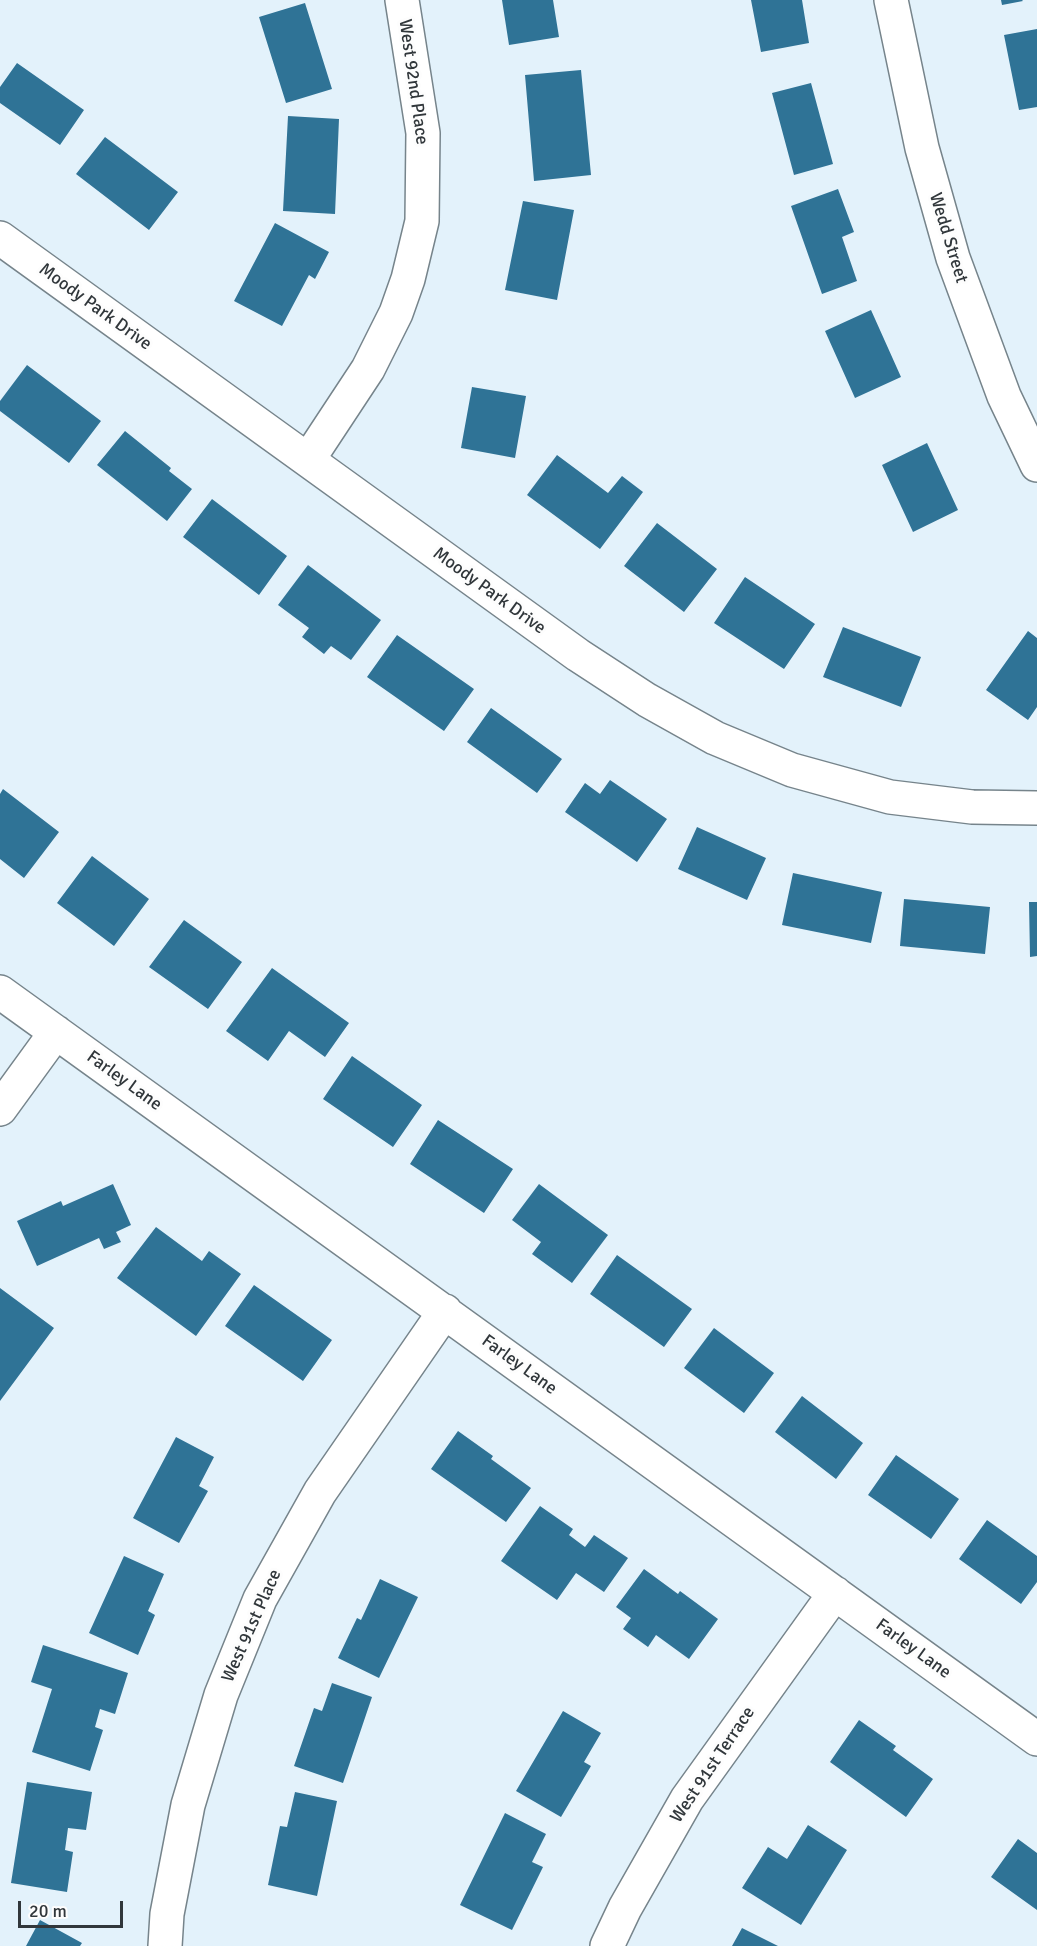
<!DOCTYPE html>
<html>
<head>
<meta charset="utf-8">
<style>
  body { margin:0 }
  #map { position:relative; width:1037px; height:1946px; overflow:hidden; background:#e3f2fb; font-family:Signika,sans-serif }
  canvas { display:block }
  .scale { position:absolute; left:18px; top:1901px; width:105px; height:27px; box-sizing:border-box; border:3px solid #31373b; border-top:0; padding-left:8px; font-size:18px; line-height:21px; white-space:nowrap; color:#31373b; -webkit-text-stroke:4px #fdfdfd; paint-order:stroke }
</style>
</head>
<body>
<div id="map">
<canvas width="1037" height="1946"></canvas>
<div class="scale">20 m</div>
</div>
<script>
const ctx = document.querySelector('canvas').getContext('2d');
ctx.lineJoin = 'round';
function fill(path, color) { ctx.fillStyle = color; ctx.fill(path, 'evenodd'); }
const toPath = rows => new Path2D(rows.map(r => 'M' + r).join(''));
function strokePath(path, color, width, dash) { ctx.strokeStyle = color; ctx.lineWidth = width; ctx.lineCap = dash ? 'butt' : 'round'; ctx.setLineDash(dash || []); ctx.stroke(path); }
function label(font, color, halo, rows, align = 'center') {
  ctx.font = font + ' Signika,sans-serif'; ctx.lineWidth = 6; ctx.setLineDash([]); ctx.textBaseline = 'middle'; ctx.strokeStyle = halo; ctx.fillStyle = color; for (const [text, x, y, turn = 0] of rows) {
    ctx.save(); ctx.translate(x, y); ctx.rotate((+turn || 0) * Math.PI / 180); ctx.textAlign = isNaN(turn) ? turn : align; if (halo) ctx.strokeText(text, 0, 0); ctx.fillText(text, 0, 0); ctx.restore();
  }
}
const building = toPath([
  [502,0,553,0,559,37,509,45],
  [751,0,802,0,809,43,761,52],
  [1001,0,1022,0,1023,1,1002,5],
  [305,3,332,89,286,103,259,17],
  [1037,29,1037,107,1019,110,1004,35],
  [17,63,84,110,60,145,0,103,0,87],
  [581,70,591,175,534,181,525,75],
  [811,83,833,164,794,175,772,93],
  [288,116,339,119,335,214,283,211],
  [105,137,178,192,149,230,76,174],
  [838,189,854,232,842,237,857,281,822,294,791,206],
  [523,201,574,210,557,300,505,290],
  [275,223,329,252,315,279,309,275,282,326,234,301],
  [871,310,901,377,855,398,825,331],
  [27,365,101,421,69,463,0,411,0,401],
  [472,387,526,396,515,458,461,448],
  [125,431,171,468,169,471,192,489,167,521,97,465],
  [927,443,958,510,913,532,882,465],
  [557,455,608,493,622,476,643,492,600,549,527,495],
  [212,499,287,556,259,595,183,537],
  [657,523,717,569,684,612,624,566],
  [308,565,381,620,351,660,331,646,324,654,302,637,309,628,278,605],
  [745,577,815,624,784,669,714,623],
  [843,627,921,657,901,707,823,677],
  [1028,631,1037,638,1037,707,1028,720,986,690],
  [397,635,474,689,444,731,367,677],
  [491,708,562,759,537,793,467,742],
  [610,780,667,819,637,862,565,812,585,783,600,794],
  [3,789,59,832,24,878,0,859,0,794],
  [697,827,766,858,747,900,678,869],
  [92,856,149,899,114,946,57,903],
  [793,873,882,892,871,943,782,925],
  [904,899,990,907,985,954,900,946],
  [1029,902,1037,902,1037,956,1030,957],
  [184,920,242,962,208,1009,149,967],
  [272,968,349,1023,325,1057,289,1031,268,1061,226,1031],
  [352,1056,422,1105,393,1147,323,1099],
  [438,1120,513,1169,484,1213,410,1164],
  [113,1184,131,1225,116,1232,121,1242,104,1249,99,1238,37,1266,17,1221,61,1201,63,1206],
  [539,1184,608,1235,572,1283,532,1254,541,1242,512,1220],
  [156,1227,202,1261,209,1251,241,1274,196,1336,117,1278],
  [617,1255,692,1309,664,1347,590,1294],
  [254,1285,332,1340,303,1381,225,1326],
  [0,1288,54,1328,0,1401],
  [714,1328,774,1373,744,1413,684,1368],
  [802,1396,863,1443,836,1479,775,1432],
  [458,1431,493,1456,491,1459,531,1488,506,1522,431,1469],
  [176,1437,214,1457,199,1486,208,1491,179,1543,133,1518],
  [896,1455,959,1499,931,1539,868,1495],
  [540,1506,573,1529,569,1535,585,1547,594,1535,628,1558,604,1592,576,1573,557,1600,501,1561],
  [987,1520,1037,1556,1037,1582,1021,1604,959,1559],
  [124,1556,164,1574,148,1611,155,1615,138,1655,89,1633],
  [644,1569,678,1594,680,1591,718,1619,689,1659,656,1635,648,1647,623,1629,631,1618,616,1607],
  [380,1579,418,1597,379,1678,338,1658,357,1618,361,1620],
  [43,1645,128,1673,115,1714,100,1709,95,1727,103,1730,90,1771,32,1752,52,1689,31,1682],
  [332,1683,372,1697,343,1783,294,1766,314,1708,322,1711],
  [563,1711,601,1733,584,1762,591,1766,561,1817,516,1791],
  [859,1720,896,1746,893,1750,933,1779,906,1817,830,1762],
  [27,1782,92,1792,86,1830,68,1828,65,1850,73,1852,67,1892,11,1883],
  [295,1792,337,1801,317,1896,268,1885,280,1826,287,1827],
  [505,1813,546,1834,532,1862,543,1867,512,1930,460,1905],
  [808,1825,847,1850,801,1925,742,1888,768,1847,787,1859],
  [1018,1839,1037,1853,1037,1910,991,1877],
  [40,1920,82,1943,80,1946,26,1946],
  [742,1928,778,1946,732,1946]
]);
const minor = toPath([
  [891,0,922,148,953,258,1004,396,1037,465],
  [0,238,578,655,647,700,715,738,792,770,890,797,972,807,1037,808],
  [308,460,368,369,396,313,408,279,422,221,423,133,402,0],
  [0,992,1037,1739],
  [0,1109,56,1032],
  [165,1946,167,1914,188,1805,221,1695,260,1599,320,1492,445,1311],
  [607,1946,625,1908,687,1799,835,1593]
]);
const streetNames = [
  ["West 92nd Place",413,82,82],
  ["Wedd Street",948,238,73],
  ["Moody Park Drive",95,307,36],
  ["Moody Park Drive",489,591,36],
  ["Farley Lane",124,1081,36],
  ["Farley Lane",519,1365,36],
  ["West 91st Place",252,1626,-66],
  ["Farley Lane",913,1649,36],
  ["West 91st Terrace",713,1765,-56]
];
fill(building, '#2f7396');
strokePath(minor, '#76848b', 36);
strokePath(minor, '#fff', 33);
label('18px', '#31373b', '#fdfdfd', streetNames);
</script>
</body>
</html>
